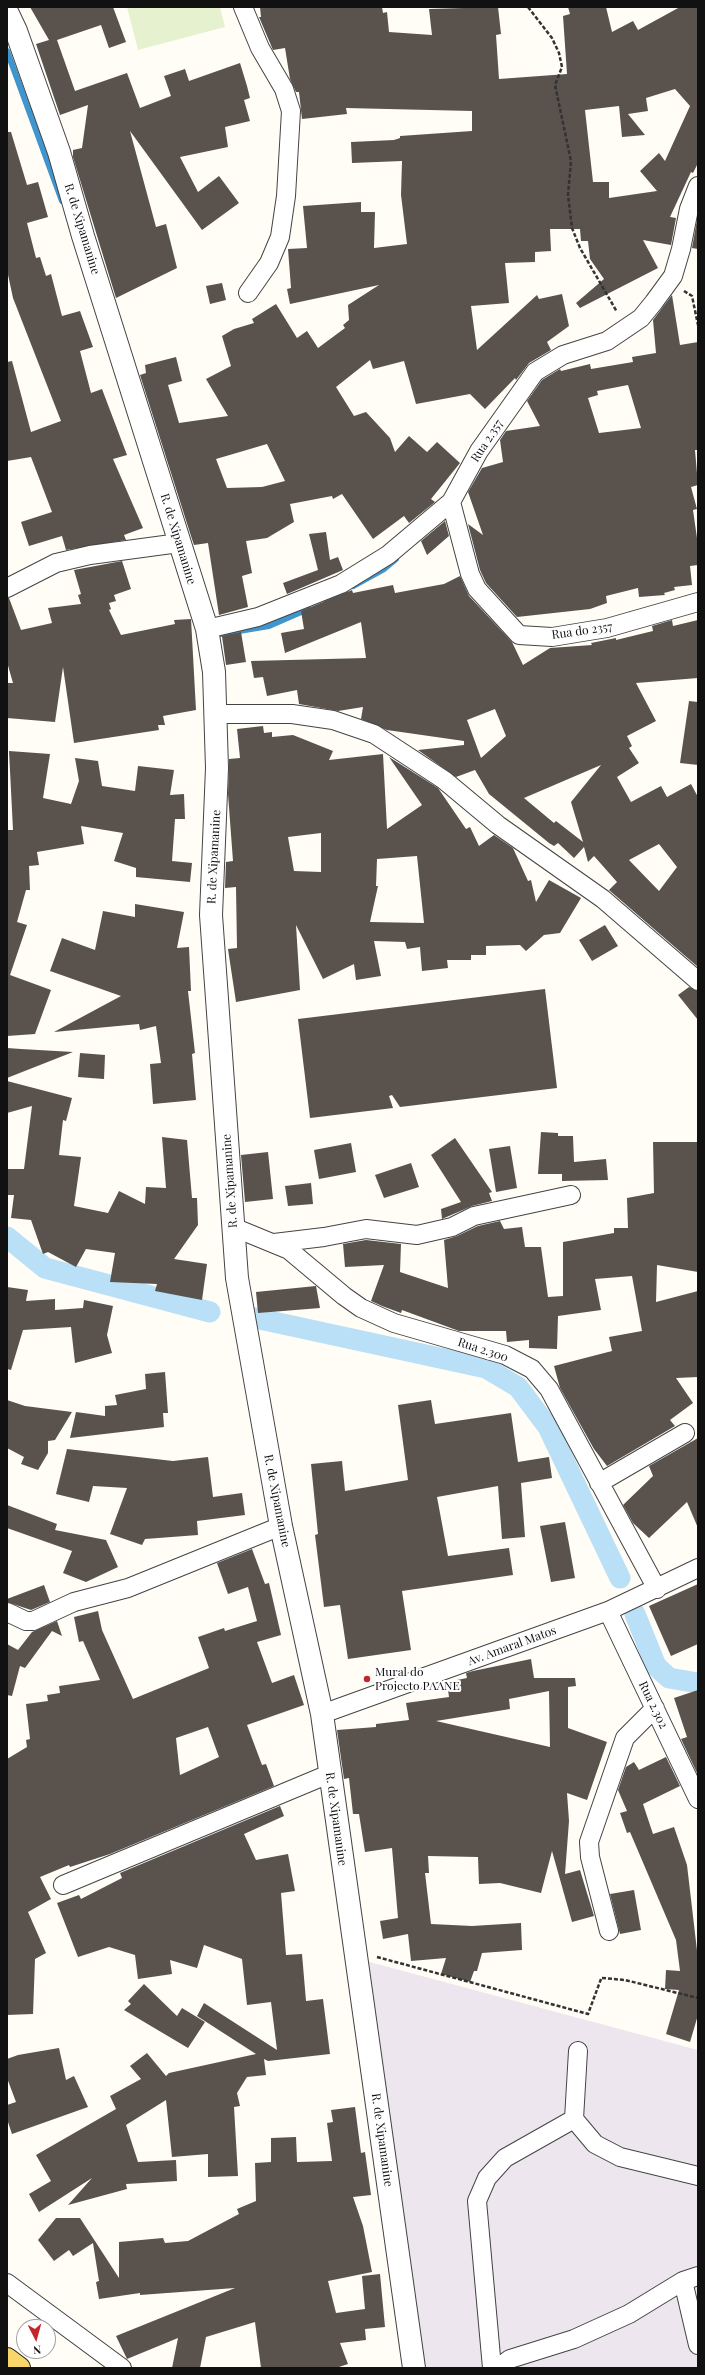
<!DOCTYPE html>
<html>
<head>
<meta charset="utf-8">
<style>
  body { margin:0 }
  #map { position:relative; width:705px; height:2375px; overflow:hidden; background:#fffdf5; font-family:"Playfair Display",serif }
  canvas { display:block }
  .frame { position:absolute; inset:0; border:8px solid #111; pointer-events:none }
  .north { position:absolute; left:16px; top:2319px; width:40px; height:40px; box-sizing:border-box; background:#fff; border:1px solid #a0a0a0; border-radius:50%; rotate:174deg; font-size:11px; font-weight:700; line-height:16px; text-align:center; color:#111 }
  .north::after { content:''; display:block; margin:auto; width:14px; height:18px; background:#c4262e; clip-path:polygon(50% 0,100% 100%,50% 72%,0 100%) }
</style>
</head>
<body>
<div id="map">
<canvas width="705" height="2375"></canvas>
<div class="frame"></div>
<div class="north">N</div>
</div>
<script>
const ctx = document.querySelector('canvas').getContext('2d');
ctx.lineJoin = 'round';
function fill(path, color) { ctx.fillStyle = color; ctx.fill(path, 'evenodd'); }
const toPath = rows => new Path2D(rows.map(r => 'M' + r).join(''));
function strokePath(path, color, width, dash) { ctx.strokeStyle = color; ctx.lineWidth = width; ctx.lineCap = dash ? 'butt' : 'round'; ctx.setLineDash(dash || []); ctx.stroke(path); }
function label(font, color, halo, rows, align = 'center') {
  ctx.font = font + ' "Playfair Display",serif'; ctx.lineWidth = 4; ctx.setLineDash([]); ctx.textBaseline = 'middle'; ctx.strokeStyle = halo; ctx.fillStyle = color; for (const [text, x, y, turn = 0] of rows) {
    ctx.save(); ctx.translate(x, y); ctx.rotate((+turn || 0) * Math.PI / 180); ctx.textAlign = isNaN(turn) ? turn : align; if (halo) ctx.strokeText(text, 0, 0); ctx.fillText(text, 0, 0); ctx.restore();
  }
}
const industrial = toPath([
  [366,1961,698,2050,698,2368,422,2368]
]);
const pitch = toPath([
  [127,7,220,7,225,27,138,50]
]);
const stream = toPath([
  [7,51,62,201],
  [353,586,384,569,396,559],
  [327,601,345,591],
  [221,634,269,626,308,609]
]);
const canal = toPath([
  [7,1237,45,1268,210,1312],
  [246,1316,486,1368,518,1387,548,1427,620,1578],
  [635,1614,656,1666,669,1678,698,1683]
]);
const building = toPath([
  [30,7,113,7,126,42,109,48,101,25,57,40,75,91,127,73,140,108,171,96,164,76,185,69,189,81,240,63,247,86,250,98,244,100,250,121,225,127,228,147,180,157,198,192,219,176,239,203,202,230,130,131,156,227,166,224,177,268,116,298,73,157,73,150,82,148,88,105,60,115,36,44,49,40],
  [260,7,382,7,383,13,387,12,389,32,432,35,429,9,498,7,501,34,496,35,499,79,567,74,563,16,570,14,568,7,606,7,612,32,633,21,638,30,680,7,698,7,698,163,693,173,691,172,670,217,676,218,671,245,643,240,658,268,580,308,576,303,604,279,590,259,588,241,581,241,580,229,550,229,551,251,535,252,535,262,505,263,509,303,471,306,477,350,537,295,539,299,562,294,569,326,547,342,551,350,529,363,516,380,515,378,485,409,470,394,416,404,404,361,373,369,370,360,336,387,354,416,366,412,390,438,395,452,409,436,427,452,437,442,460,463,431,499,435,502,409,523,404,516,373,539,342,494,333,499,332,496,290,504,294,522,267,538,246,541,252,573,242,576,248,607,219,615,208,543,194,545,191,536,140,375,146,373,145,365,176,357,182,381,168,385,179,423,228,416,206,379,231,366,222,336,234,329,254,323,252,319,276,304,297,338,307,331,318,348,345,328,343,325,349,320,348,305,379,285,290,304,287,289,291,288,288,249,307,248,303,206,361,202,361,212,375,212,374,248,407,244,401,195,402,161,352,163,351,142,394,140,400,138,400,136,472,131,472,111,346,108,347,114,302,119,299,92,296,92,290,79,285,48,273,50,259,17,261,17],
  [675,89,690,106,665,161,659,153,640,171,657,191,609,198,609,182,593,182,585,110,619,106,622,137,645,135,628,114,648,111,646,98],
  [267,444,285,481,262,487,227,488,216,459],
  [7,132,11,132,27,185,38,182,48,217,27,223,36,258,40,257,46,276,51,274,62,316,80,311,93,347,80,351,91,393,102,389,127,455,113,459,143,528,124,535,126,540,66,550,62,536,29,546,21,522,52,512,31,457,7,461,7,362,12,361,31,432,61,421,13,298,7,270],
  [697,220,698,221,698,249,692,248],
  [222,283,226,300,210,304,206,286],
  [672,295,680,345,698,342,698,450,695,450,698,485,691,487,697,509,693,510,698,545,698,565,690,566,692,585,674,587,675,590,664,593,665,595,639,597,638,588,606,596,607,603,590,609,517,617,486,583,480,570,468,524,483,535,468,492,482,468,503,462,500,440,506,431,540,426,527,401,542,380,560,369,561,371,590,364,591,369,633,362,632,357,656,353,653,320],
  [628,385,641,428,599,433,588,398,598,395,597,391],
  [445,521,449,536,427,555,421,541],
  [326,532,330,560,338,557,343,570,287,594,283,583,318,570,309,534],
  [122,561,131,589,114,595,116,601,109,603,111,609,109,610,121,635,175,624,174,620,191,619,196,710,163,716,165,725,158,725,159,730,74,743,63,667,55,722,7,718,7,683,13,683,7,662,7,598,9,598,21,630,52,623,48,608,81,604,78,595,81,594,74,570],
  [460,576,469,596,512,642,523,665,550,648,592,645,591,643,616,638,616,640,653,631,652,626,672,620,673,626,698,620,698,678,636,683,656,721,627,736,632,746,629,748,639,763,617,777,631,802,661,786,667,797,691,784,698,797,698,967,609,890,617,882,594,856,588,862,584,847,574,858,558,843,554,846,549,843,489,794,475,770,456,777,418,750,464,745,464,741,387,730,361,719,363,707,338,711,299,704,297,690,267,696,263,677,254,678,251,661,366,658,361,622,285,653,281,633,304,629,301,611,352,590,353,593,393,585,395,593,444,584],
  [495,709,506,736,481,758,467,720],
  [601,765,571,802,583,842,556,821,554,823,524,798],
  [659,844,677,867,659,891,629,860],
  [241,632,246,662,226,665,222,636],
  [689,701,698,702,698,765,680,763],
  [263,726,264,733,272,732,272,737,293,735,333,751,329,760,383,754,387,829,422,805,389,757,438,788,466,829,470,827,479,846,494,835,513,848,528,881,531,880,536,902,549,880,581,898,560,933,544,935,526,951,520,945,486,946,486,955,471,955,471,960,447,960,448,968,422,971,420,947,407,949,405,942,374,941,381,976,356,980,354,964,323,979,296,925,300,990,236,1002,228,949,237,948,236,887,225,888,226,862,233,861,228,794,229,759,240,758,237,729],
  [321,833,321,872,294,871,288,837],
  [417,856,424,923,370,922,378,886,376,886,377,859],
  [9,751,50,754,43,798,71,804,79,781,75,758,98,761,102,786,135,791,138,766,174,770,170,795,184,794,185,819,175,819,172,861,192,863,190,882,136,877,136,868,114,861,123,833,81,826,84,844,37,852,39,865,29,866,30,890,26,890,17,922,27,925,10,975,51,990,35,1034,7,1036,7,830,13,830],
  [135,904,184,912,177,948,189,947,191,991,188,991,195,1053,192,1054,196,1100,153,1104,150,1064,161,1063,156,1026,140,1030,139,1024,54,1032,121,996,50,971,62,938,95,950,103,911,135,917],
  [605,925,618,946,592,961,579,940],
  [689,987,698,991,698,1020,678,995],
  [545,989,557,1088,400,1107,392,1095,389,1096,393,1108,310,1118,298,1019],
  [7,1048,21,1049,73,1052,7,1078],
  [80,1053,105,1055,104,1079,78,1077],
  [7,1081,72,1098,66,1121,63,1120,59,1155,81,1157,74,1206,108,1213,119,1191,145,1204,146,1187,166,1188,162,1137,187,1140,192,1198,197,1198,198,1225,174,1259,207,1264,202,1300,155,1291,157,1284,110,1282,115,1253,86,1249,76,1267,48,1252,43,1254,31,1220,11,1218,14,1195,7,1195,7,1169,24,1169,32,1106,7,1113],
  [541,1132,558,1133,558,1136,573,1136,574,1162,606,1159,608,1180,562,1181,562,1174,538,1174],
  [455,1138,492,1192,489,1193,492,1201,472,1206,442,1219,441,1209,461,1202,431,1155],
  [653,1142,698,1142,698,1272,657,1265,656,1302,698,1291,698,1377,676,1378,693,1403,670,1420,675,1426,607,1466,594,1449,560,1388,554,1366,612,1351,609,1337,642,1331,632,1276,595,1279,601,1310,558,1316,557,1349,529,1348,529,1340,507,1342,506,1331,459,1331,402,1310,401,1313,382,1306,371,1301,384,1265,345,1267,343,1244,366,1240,401,1244,400,1272,448,1288,444,1240,457,1236,478,1226,500,1221,504,1229,522,1227,525,1247,541,1247,548,1297,563,1296,563,1242,614,1233,614,1228,628,1228,627,1198,654,1193],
  [351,1143,356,1172,319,1179,314,1150],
  [510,1146,517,1188,496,1192,489,1149],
  [268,1152,273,1199,245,1202,241,1155],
  [411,1163,419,1187,384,1198,375,1175],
  [311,1183,313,1204,288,1206,285,1186],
  [316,1286,320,1308,258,1313,256,1292],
  [7,1287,28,1290,26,1301,55,1299,55,1310,83,1308,84,1300,113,1306,107,1335,112,1353,75,1363,71,1327,23,1330,11,1370,7,1369],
  [165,1372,168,1413,163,1413,164,1427,70,1438,76,1412,105,1416,105,1406,117,1405,115,1395,146,1389,145,1374],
  [7,1400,25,1406,72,1412,55,1440,48,1441,48,1453,38,1470,21,1464,24,1457,7,1448],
  [431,1400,435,1424,511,1413,518,1462,549,1457,552,1478,521,1483,525,1537,502,1539,498,1486,437,1497,448,1556,509,1548,513,1575,402,1591,411,1650,348,1659,340,1605,324,1607,315,1535,318,1534,311,1464,342,1461,345,1491,408,1480,398,1405],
  [698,1438,698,1528,687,1502,649,1538,633,1523,623,1505,653,1476,649,1466],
  [67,1449,173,1461,208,1457,213,1497,242,1493,245,1515,197,1521,198,1535,145,1539,142,1545,110,1534,127,1488,93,1486,89,1502,56,1494],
  [7,1505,57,1524,55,1530,106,1540,118,1567,86,1582,63,1573,72,1551,7,1528],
  [565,1522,575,1578,551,1582,540,1526],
  [252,1549,265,1584,269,1583,281,1635,257,1642,272,1683,294,1675,304,1705,247,1725,262,1765,266,1764,274,1786,110,1854,70,1867,69,1865,40,1877,51,1899,28,1912,46,1953,35,1959,33,2014,7,2015,7,1759,27,1747,26,1740,30,1739,26,1704,48,1701,47,1695,60,1693,59,1686,100,1680,83,1641,79,1642,74,1617,98,1611,102,1630,133,1699,209,1668,198,1637,224,1628,225,1631,257,1621,248,1587,228,1594,217,1563],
  [208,1727,219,1757,180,1775,176,1738],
  [698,1584,698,1644,671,1656,649,1606],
  [44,1585,50,1602,31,1610,7,1602,7,1599],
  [57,1621,62,1636,52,1631,25,1668,20,1666,12,1696,7,1695,7,1644,18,1650,32,1632],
  [531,1659,534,1678,575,1678,576,1686,568,1687,568,1728,607,1742,587,1800,567,1793,569,1821,565,1874,580,1870,594,1916,572,1922,552,1851,541,1893,500,1883,479,1884,478,1857,428,1856,429,1873,425,1873,431,1924,472,1926,521,1923,522,1950,482,1953,477,1971,474,1971,470,1982,441,1974,446,1958,411,1961,408,1934,383,1939,380,1921,398,1918,392,1848,365,1852,359,1814,353,1814,349,1778,344,1779,337,1730,376,1727,376,1724,409,1720,406,1703,449,1697,447,1682,467,1678,466,1673,473,1671],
  [549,1691,550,1747,436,1721,510,1709,509,1699],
  [698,1690,698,1775,681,1739,687,1737,674,1698],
  [666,1757,680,1786,643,1804,653,1834,674,1827,687,1865,698,1959,698,2015,690,2042,666,2034,679,1990,665,1989,666,1970,680,1971,676,1940,630,1832,627,1833,620,1813,627,1811,618,1790,626,1767,634,1762,639,1770],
  [280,1806,284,1816,244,1834,256,1860,288,1854,295,1891,281,1893,286,1955,302,1954,306,2001,323,1999,330,2054,268,2061,264,2059,266,2075,247,2077,237,2093,240,2106,234,2107,238,2176,208,2177,208,2154,172,2157,166,2100,126,2125,138,2162,176,2160,177,2181,126,2184,127,2189,68,2205,92,2178,39,2212,29,2194,51,2181,36,2155,116,2109,110,2096,141,2079,130,2066,147,2053,166,2076,169,2073,256,2054,197,2016,204,2003,277,2050,271,2002,247,2005,242,1959,204,1945,197,1968,170,1960,172,1974,138,1979,135,1955,109,1947,78,1957,57,1903,79,1895,81,1899,122,1878,120,1873],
  [634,1890,641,1930,620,1934,610,1894],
  [144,1984,177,2016,182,2008,205,2022,188,2048,124,2010,131,2004,128,2001],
  [59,2048,66,2080,74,2076,88,2107,12,2134,7,2119,7,2105,16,2102,7,2078,7,2059,18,2055],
  [355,2107,361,2153,365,2152,371,2195,353,2197,363,2226,372,2272,328,2281,336,2313,365,2309,362,2276,380,2274,385,2327,365,2329,366,2340,340,2343,348,2364,336,2368,261,2368,255,2322,206,2337,200,2368,172,2368,178,2338,127,2359,116,2336,235,2288,140,2295,140,2293,99,2299,96,2282,99,2281,93,2243,73,2256,69,2250,54,2261,38,2240,56,2218,80,2218,119,2278,119,2242,163,2238,165,2243,188,2241,239,2214,237,2209,256,2201,255,2163,271,2162,271,2138,296,2137,297,2162,332,2161,327,2123,333,2122,331,2110]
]);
const path = toPath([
  [528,7,552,38,559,53,562,67,555,85,571,161,568,195,572,228,580,248,617,312],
  [684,291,692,296,698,325],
  [377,1957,588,2014,601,1979],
  [602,1978,625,1980,698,1998]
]);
const minor = toPath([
  [243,7,260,48,284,89,291,111,286,196,280,237,269,263,248,293],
  [451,502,470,574,477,589,519,635,552,637,607,628,698,602],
  [7,588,56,563,90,555,179,543],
  [207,629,258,617,341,584,388,555,451,502,479,451,535,372,563,355,607,341,641,318,654,302,673,276,681,249,689,209,698,186],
  [216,714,292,714,333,720,374,734,444,780,498,825,603,899,698,981],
  [233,1227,289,1250,344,1296,361,1308,394,1323,505,1355,532,1369,549,1389,657,1589],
  [274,1243,324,1237,366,1229,417,1235,452,1227,474,1216,571,1195],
  [599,1483,685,1433],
  [608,1611,698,1799],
  [7,1612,26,1621,33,1621,74,1602,128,1588,281,1526],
  [322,1714,608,1611,698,1568],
  [63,1885,329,1774],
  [609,1931,590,1857,589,1842,625,1738,655,1708],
  [578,2051,574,2119,595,2144,620,2157,698,2176],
  [683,2281,698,2345],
  [7,2283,122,2368],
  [492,2368,477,2201,487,2178,505,2158,574,2119],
  [498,2368,510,2359,574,2339,629,2314,683,2281,698,2276]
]);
const tertiary = toPath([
  [7,12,16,31,59,152,83,236,207,629,214,672,217,768,211,915,237,1278,281,1526,322,1714,414,2368]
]);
const primary = toPath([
  [7,2359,19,2368]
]);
const markers = [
  [367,1679,4,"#c4262e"]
];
const streetNames = [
  ["R. de Xipamanine",82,229,73],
  ["Rua 2.357",487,441,-57],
  ["R. de Xipamanine",178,539,73],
  ["Rua do 2357",582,631,-8],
  ["R. de Xipamanine",214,857,-87],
  ["R. de Xipamanine",230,1181,-94],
  ["Rua 2.300",483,1350,18],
  ["R. de Xipamanine",277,1501,79],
  ["Av. Amaral Matos",512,1646,-20],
  ["Rua 2.302",653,1705,64],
  ["R. de Xipamanine",336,1819,82],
  ["R. de Xipamanine",382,2140,82]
];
const poiNames = [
  ["Mural do",375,1672],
  ["Projecto PAANE",375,1686]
];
fill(industrial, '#eee6ef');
fill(pitch, '#e6f2cf');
strokePath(stream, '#3f96cf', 6);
strokePath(canal, '#b9e0f7', 21);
fill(building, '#5a524d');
strokePath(minor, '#444', 20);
strokePath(tertiary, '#444', 24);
strokePath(primary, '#222', 24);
strokePath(path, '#333', 2.5, [4, 2]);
strokePath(minor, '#fff', 18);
strokePath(tertiary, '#fff', 22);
strokePath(primary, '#f9d66b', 22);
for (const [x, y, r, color] of markers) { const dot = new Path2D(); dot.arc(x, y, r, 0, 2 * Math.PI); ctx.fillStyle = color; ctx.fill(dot); strokePath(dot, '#fff', 1.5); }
label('12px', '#111', '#fff', streetNames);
label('12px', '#111', '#fff', poiNames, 'left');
</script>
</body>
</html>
